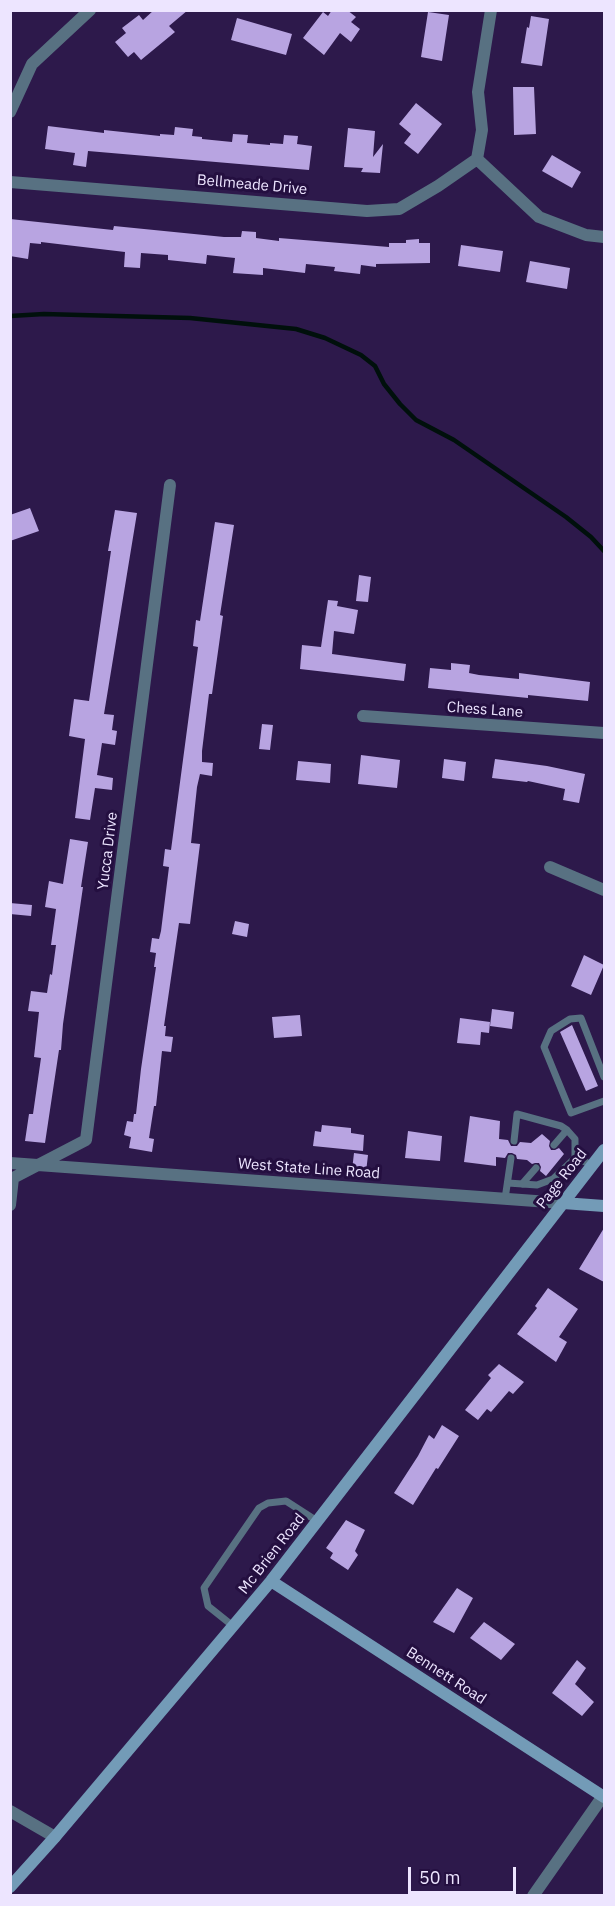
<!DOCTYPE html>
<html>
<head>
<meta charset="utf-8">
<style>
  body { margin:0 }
  #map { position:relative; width:615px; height:1906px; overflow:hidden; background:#2d194b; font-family:"IBM Plex Sans",sans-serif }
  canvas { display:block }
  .frame { position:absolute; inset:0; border:12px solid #ede5ff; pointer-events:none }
  .scale { position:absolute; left:408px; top:1867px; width:108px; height:27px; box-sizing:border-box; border:3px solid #ede5ff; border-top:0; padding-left:8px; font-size:18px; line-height:21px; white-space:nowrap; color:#ede5ff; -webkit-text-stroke:4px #240f40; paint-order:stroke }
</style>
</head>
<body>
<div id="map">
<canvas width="615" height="1906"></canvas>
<div class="frame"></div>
<div class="scale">50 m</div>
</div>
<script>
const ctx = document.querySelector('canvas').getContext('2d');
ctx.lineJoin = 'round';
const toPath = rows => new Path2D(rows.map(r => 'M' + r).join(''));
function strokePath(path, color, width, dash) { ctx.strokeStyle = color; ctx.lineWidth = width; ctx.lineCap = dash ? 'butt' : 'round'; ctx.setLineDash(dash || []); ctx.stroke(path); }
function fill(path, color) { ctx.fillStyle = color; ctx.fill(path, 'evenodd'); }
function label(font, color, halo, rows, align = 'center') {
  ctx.font = font + ' "IBM Plex Sans",sans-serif'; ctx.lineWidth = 6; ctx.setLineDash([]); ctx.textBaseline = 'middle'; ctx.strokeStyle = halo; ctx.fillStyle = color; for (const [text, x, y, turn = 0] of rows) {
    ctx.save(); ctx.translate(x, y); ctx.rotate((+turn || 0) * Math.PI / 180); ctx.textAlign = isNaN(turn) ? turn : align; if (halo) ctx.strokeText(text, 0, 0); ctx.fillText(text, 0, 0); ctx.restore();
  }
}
const stream = toPath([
  [10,316,44,314,190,318,296,329,325,338,361,355,375,366,384,384,400,404,416,420,454,440,566,517,591,537,604,551]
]);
const building = toPath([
  [154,10,188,10,169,26,175,32,141,60,134,52,128,57,115,42,126,33,122,28,139,15,143,20],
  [332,10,347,10,356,17,351,22,360,29,351,42,340,33,324,55,303,38,323,12,328,16],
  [428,12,449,15,442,61,421,57],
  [531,16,549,19,542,66,521,63,527,27,529,28],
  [237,18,292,34,286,55,231,40],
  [513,87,534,87,536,134,514,135],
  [416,103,442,124,418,154,404,143,411,134,399,124],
  [48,126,104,133,104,130,160,136,160,134,174,135,175,127,193,129,192,136,202,137,202,139,232,142,233,134,248,135,247,143,270,145,270,143,283,144,284,135,298,136,297,144,312,146,309,170,88,151,86,167,73,165,75,153,45,149],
  [348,128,375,131,373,157,383,144,380,173,361,172,363,168,344,167],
  [552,155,581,172,572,188,542,171],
  [10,219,113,230,114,226,224,237,241,237,242,231,256,232,256,238,279,241,279,238,389,247,389,243,406,243,406,240,419,239,419,243,430,243,430,263,376,264,376,267,361,265,360,274,334,271,335,267,306,264,305,273,263,268,263,275,233,273,235,258,207,255,206,264,168,260,168,255,141,253,140,268,124,267,125,252,41,242,41,244,30,243,28,259,10,256],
  [461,245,503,251,500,272,458,266],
  [530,261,570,268,567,289,526,282],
  [30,508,39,531,10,541,10,515],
  [115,510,137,513,104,714,114,715,112,730,117,731,115,745,102,743,97,775,113,778,112,790,95,788,90,820,75,818,85,739,69,736,74,699,89,701,111,551,108,551],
  [215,522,234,525,220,615,223,616,212,694,209,694,202,751,202,762,213,763,212,776,200,774,197,787,191,843,200,844,190,924,179,923,164,1026,166,1026,165,1036,173,1037,171,1052,162,1051,156,1106,154,1106,149,1138,154,1139,152,1152,129,1148,131,1137,124,1135,127,1121,133,1122,134,1114,136,1114,141,1069,156,967,154,967,156,953,150,952,152,938,159,939,161,931,169,867,163,866,165,849,171,850,198,647,193,646,196,620,200,621],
  [359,575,371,577,368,602,356,601],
  [328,600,338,601,337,606,358,610,354,634,334,631,332,654,406,664,404,681,300,669,302,645,321,647],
  [451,663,470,665,469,673,479,675,519,679,519,673,590,682,588,701,528,695,528,698,428,688,430,668,451,670],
  [262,724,273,725,270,750,259,749],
  [361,755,400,760,397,788,358,784],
  [444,759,466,762,464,781,442,778],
  [495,759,547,766,585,774,579,803,563,800,565,789,528,781,527,782,492,778],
  [298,761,331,764,330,783,296,780],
  [70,839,88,842,81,887,83,887,63,1024,61,1050,59,1050,45,1143,25,1141,29,1114,33,1114,41,1058,34,1057,39,1012,28,1011,31,991,47,993,50,974,52,975,56,945,51,945,56,909,45,907,49,881,63,884],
  [10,903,32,905,31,916,10,914],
  [235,921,249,924,247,937,232,934],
  [584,955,604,965,591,995,571,986],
  [492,1009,514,1012,512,1029,490,1026],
  [300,1015,302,1036,274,1038,272,1017],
  [460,1018,490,1022,489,1033,481,1032,480,1045,457,1043],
  [572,1025,598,1086,586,1091,560,1032],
  [470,1116,500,1121,499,1139,508,1140,511,1146,517,1146,520,1142,531,1143,542,1134,550,1141,549,1146,551,1150,555,1150,559,1148,564,1154,546,1176,540,1171,541,1167,539,1163,535,1163,532,1164,527,1160,517,1159,516,1155,512,1153,508,1153,505,1158,496,1157,496,1166,464,1162],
  [322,1125,351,1128,351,1133,364,1135,363,1151,313,1146,315,1131,321,1132],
  [408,1131,442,1136,440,1161,405,1158],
  [354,1153,368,1155,366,1172,352,1170],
  [604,1228,604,1282,579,1269],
  [548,1288,578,1309,559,1337,567,1342,556,1362,517,1334,537,1308,535,1306],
  [499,1364,524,1382,513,1394,509,1391,491,1412,487,1409,478,1420,465,1410,491,1378,488,1375],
  [442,1425,459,1436,438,1469,436,1468,413,1505,394,1493,418,1456,429,1435,434,1439],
  [346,1520,365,1530,355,1551,358,1555,348,1570,330,1558,333,1553,326,1548],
  [457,1588,473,1598,454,1633,433,1622],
  [484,1622,515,1644,501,1660,470,1638],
  [577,1660,586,1668,575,1684,594,1702,582,1716,552,1693]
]);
const lane = toPath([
  [604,1077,581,1018,570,1019,551,1031,544,1047,571,1113,604,1101],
  [514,1141,517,1114,561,1126,567,1130,575,1139,575,1158,593,1165],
  [554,1145,567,1130],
  [508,1183,537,1185,553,1179,575,1158],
  [522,1184,536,1168],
  [505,1199,511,1158],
  [233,1626,208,1606,204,1588,259,1508,268,1503,286,1501,317,1521]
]);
const street = toPath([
  [10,112,32,64,90,10],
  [477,159,539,217,586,235,604,237],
  [477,159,482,130,478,92,491,10],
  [10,182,367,211,399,209,438,186,477,159],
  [363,716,604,733],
  [550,867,604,890],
  [10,1163,563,1203],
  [10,1205,13,1178,86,1140,170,485],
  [10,1811,55,1837],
  [533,1896,603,1796]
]);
const secondary = toPath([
  [563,1203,604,1206],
  [271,1581,604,1797],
  [10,1887,55,1837,271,1581,604,1150]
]);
const streetNames = [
  ["Bellmeade Drive",252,185,5],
  ["Chess Lane",485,710,4],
  ["Yucca Drive",108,851,-83],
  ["West State Line Road",309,1169,4],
  ["Page Road",562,1179,-52],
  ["Mc Brien Road",272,1554,-52],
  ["Bennett Road",446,1676,33]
];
strokePath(stream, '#00100c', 4.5);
fill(building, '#b8a4e1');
strokePath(lane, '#587182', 7);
strokePath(street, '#587182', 12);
strokePath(secondary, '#739bb7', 12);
label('15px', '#ede5ff', '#240f40', streetNames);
</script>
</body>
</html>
